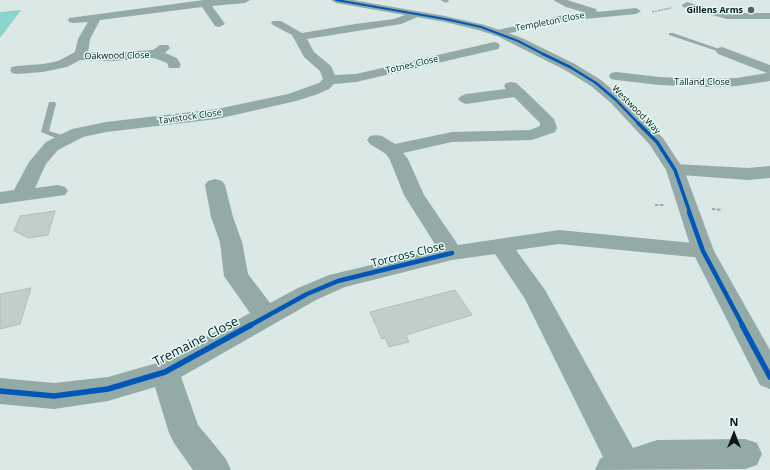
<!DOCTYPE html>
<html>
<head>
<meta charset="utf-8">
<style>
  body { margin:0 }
  #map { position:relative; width:770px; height:470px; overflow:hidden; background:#dae8e6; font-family:"Open Sans",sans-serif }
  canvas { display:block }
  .north { position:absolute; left:714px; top:414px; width:40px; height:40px; -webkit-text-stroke:3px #e1fbf7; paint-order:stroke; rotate:0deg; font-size:11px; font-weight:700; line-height:16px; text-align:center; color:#0d1615 }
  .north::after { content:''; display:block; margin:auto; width:14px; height:18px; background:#0d1615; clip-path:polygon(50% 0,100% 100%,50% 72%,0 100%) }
</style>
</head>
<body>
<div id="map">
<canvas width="770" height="470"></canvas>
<div class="north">N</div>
</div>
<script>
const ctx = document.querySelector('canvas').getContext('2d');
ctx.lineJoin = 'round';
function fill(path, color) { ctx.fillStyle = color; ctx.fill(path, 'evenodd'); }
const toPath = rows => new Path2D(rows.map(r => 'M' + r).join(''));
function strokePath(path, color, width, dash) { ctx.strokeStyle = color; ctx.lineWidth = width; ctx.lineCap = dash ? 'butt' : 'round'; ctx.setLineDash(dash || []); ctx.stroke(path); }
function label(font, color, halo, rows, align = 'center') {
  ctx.font = font + ' "Open Sans",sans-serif'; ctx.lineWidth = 3; ctx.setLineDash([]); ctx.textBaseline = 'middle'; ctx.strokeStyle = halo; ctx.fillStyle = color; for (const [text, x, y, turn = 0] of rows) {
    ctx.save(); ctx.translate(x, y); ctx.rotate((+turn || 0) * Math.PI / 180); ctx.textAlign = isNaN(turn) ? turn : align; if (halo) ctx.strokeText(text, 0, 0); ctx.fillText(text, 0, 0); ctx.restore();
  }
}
const forest = toPath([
  [21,10,0,38,0,12]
]);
const building = toPath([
  [55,211,48,235,29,238,14,231,20,216,55,211],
  [31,288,20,324,0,329,0,294,31,288],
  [455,290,472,315,406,335,409,342,389,347,385,338,382,339,370,312,455,290]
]);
const pathFar1 = toPath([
  [652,12,671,8]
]);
const path = toPath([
  [655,205,665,205],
  [712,209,722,210]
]);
const service = toPath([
  [440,0,448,0,449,1,446,3,440,0],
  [669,33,673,33,725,51,720,52,669,35,669,33],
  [49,102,55,102,56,104,49,131,69,137,70,139,69,141,63,141,41,132,49,102]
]);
const minor = toPath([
  [204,0,250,0,245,3,212,6,225,24,219,27,215,26,202,7,100,20,90,39,88,52,111,53,153,50,160,45,168,45,170,48,165,53,177,58,181,65,179,68,169,68,167,63,154,58,111,61,80,60,67,67,43,72,17,74,12,73,10,70,12,67,17,66,43,64,58,61,75,52,78,39,88,22,73,23,69,22,68,20,69,18,204,0],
  [553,0,567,0,596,9,597,12,636,8,641,11,636,14,564,21,497,36,493,35,491,33,493,31,564,15,586,13,566,7,553,0],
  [687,2,727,13,770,13,770,19,727,19,683,7,682,5,687,2],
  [416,11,420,12,421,14,420,16,401,24,307,39,314,52,331,66,335,75,356,74,494,42,498,43,500,46,498,49,356,82,334,84,329,89,318,94,296,101,217,119,106,132,83,137,58,150,46,164,35,188,58,185,65,187,68,191,65,195,0,204,0,192,14,190,29,162,46,142,72,129,106,122,217,109,288,94,319,83,323,79,320,71,304,57,292,35,273,25,271,23,273,21,281,21,302,33,355,24,394,19,416,11],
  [722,47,770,65,770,81,737,86,709,87,659,85,616,80,611,79,609,76,611,73,616,72,659,77,709,79,737,78,767,73,718,54,716,51,718,48,722,47],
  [511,82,516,83,523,89,554,119,557,128,555,132,532,140,452,142,403,153,408,159,424,195,458,245,559,230,703,244,711,246,714,251,711,256,703,258,559,244,516,250,545,290,633,448,657,440,745,439,757,443,762,454,757,465,745,469,595,470,600,459,603,457,525,299,495,254,452,260,345,287,316,300,181,377,198,425,226,459,231,470,193,470,174,443,169,433,155,387,108,401,54,409,0,404,0,378,54,383,108,377,157,363,250,313,224,276,220,242,211,217,205,185,208,181,215,179,222,181,225,185,233,217,242,242,248,274,270,303,298,288,329,275,438,249,404,195,390,160,386,154,370,144,367,140,370,136,376,135,382,136,395,144,452,132,530,130,540,126,540,123,514,97,466,104,461,102,458,99,461,96,466,94,506,89,504,86,506,83,511,82],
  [675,164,748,168,770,166,770,178,748,180,668,174,666,170,668,166,675,164]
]);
const tertiary = toPath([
  [331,0,353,0,445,16,485,25,522,38,575,64,601,80,621,97,663,138,684,170,714,251,770,350,770,389,760,385,692,251,666,170,650,145,611,103,591,86,565,70,497,36,478,30,445,22,336,3,331,0]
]);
const cyclewayFar4 = toPath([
  [336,0,445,19,481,27,518,41,545,55]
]);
const cyclewayFar3 = toPath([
  [543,54,570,67,596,83,616,100,639,124]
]);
const cyclewayFar2 = toPath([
  [638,123,657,142,675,170,690,213]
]);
const cyclewayFar1 = toPath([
  [689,212,703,251,743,326],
  [249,326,307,294,338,281,452,253]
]);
const cycleway = toPath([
  [742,325,770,377],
  [0,391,54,396,108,389,165,372,251,325]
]);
const markers = [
  [751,10,4,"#55605e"]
];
const farPoinames = [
  ["Gillens Arms",743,10]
];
const farStreetnames = [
  ["Templeton Close",550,22,-11],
  ["Oakwood Close",117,56,-1],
  ["Totnes Close",412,65,-13],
  ["Talland Close",702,82],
  ["Westwood Way",636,110,45],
  ["Tavistock Close",190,117,-8]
];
const streetNames = [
  ["Torcross Close",408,255,-14]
];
const nearStreetnames = [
  ["Tremaine Close",196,342,-27]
];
fill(forest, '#89d4cc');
fill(building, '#c2cecc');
strokePath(building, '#b3bebc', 1);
strokePath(pathFar1, '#99a9a7', 1.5, [2, 1]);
strokePath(path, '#99a9a7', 2, [3.5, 1.5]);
fill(service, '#93aaa7');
fill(minor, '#93aaa7');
fill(tertiary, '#93aaa7');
strokePath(cyclewayFar4, '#0057b8', 2);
strokePath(cyclewayFar3, '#0057b8', 2.5);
strokePath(cyclewayFar2, '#0057b8', 3.5);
strokePath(cyclewayFar1, '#0057b8', 4.5);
strokePath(cycleway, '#0057b8', 5.5);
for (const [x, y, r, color] of markers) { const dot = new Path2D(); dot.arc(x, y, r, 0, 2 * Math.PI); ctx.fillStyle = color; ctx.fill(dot); strokePath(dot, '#e1fbf7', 1.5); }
label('bold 9px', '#0d1615', '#e1fbf7', farPoinames, 'right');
label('9px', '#0d1615', '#e1fbf7', farStreetnames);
label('11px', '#0d1615', '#e1fbf7', streetNames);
label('13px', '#0d1615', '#e1fbf7', nearStreetnames);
</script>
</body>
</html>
